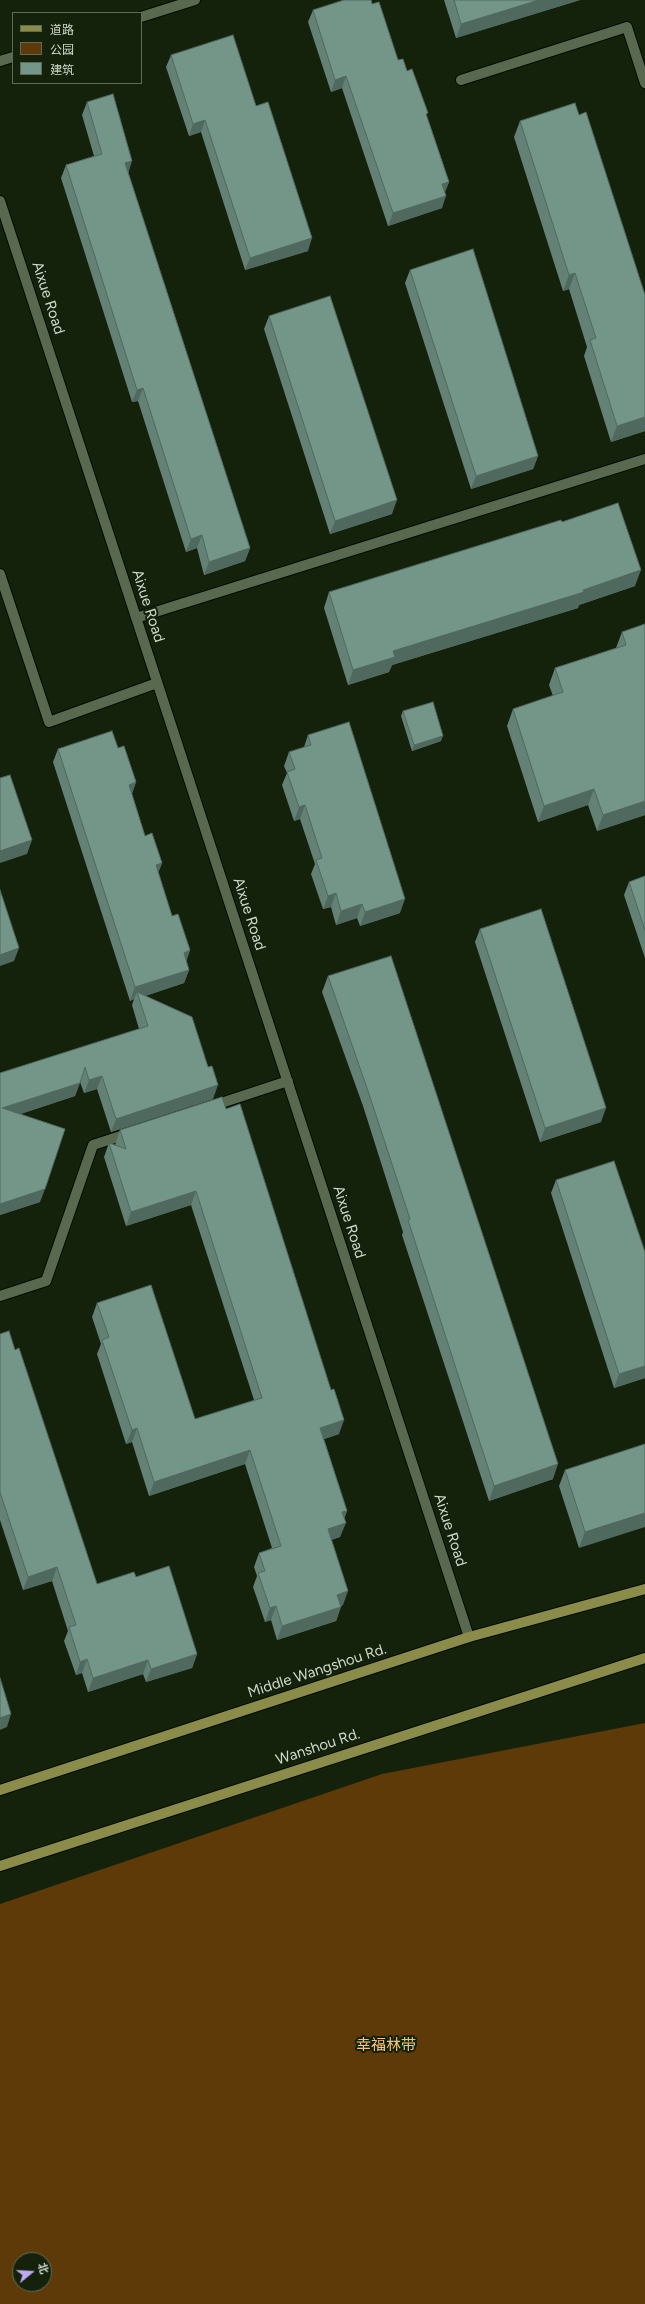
<!DOCTYPE html>
<html>
<head>
<meta charset="utf-8">
<style>
  body { margin:0 }
  #map { position:relative; width:645px; height:2304px; overflow:hidden; background:#14220c; font-family:Figtree,"Noto Sans SC",sans-serif }
  canvas { display:block }
  .legend { position:absolute; left:12px; top:12px; width:130px; height:72px; box-sizing:border-box; background:#14220c; border:1px solid #5f6b58; margin:0; padding:5px 7px; list-style:none; font-size:12px; color:#cfd8ca }
  .legend li { display:flex; align-items:center; gap:8px; height:20px }
  .legend b { width:20px; border:1px solid #5f6b58 }
  .north { position:absolute; left:12px; top:2252px; width:40px; height:40px; box-sizing:border-box; background:#14220c; border:1px solid #5f6b58; border-radius:50%; rotate:72deg; font-size:11px; font-weight:700; line-height:16px; text-align:center; color:#cfd8ca }
  .north::after { content:''; display:block; margin:auto; width:14px; height:18px; background:#c1a8f3; clip-path:polygon(50% 0,100% 100%,50% 72%,0 100%) }
</style>
</head>
<body>
<div id="map">
<canvas width="645" height="2304"></canvas>
<ul class="legend">
<li><b style="height:5px;background:#8c8c4a"></b>道路</li>
<li><b style="height:11px;background:#5d3a07"></b>公园</li>
<li><b style="height:11px;background:#739688"></b>建筑</li>
</ul>
<div class="north">北</div>
</div>
<script>
const ctx = document.querySelector('canvas').getContext('2d');
ctx.lineJoin = 'round';
function fill(path, color) { ctx.fillStyle = color; ctx.fill(path, 'evenodd'); }
const toPath = rows => new Path2D(rows.map(r => 'M' + r).join(''));
function strokePath(path, color, width, dash) { ctx.strokeStyle = color; ctx.lineWidth = width; ctx.lineCap = dash ? 'butt' : 'round'; ctx.setLineDash(dash || []); ctx.stroke(path); }
function label(font, color, halo, rows, align = 'center') {
  ctx.font = font + ' Figtree,"Noto Sans SC",sans-serif'; ctx.lineWidth = 4; ctx.setLineDash([]); ctx.textBaseline = 'middle'; ctx.strokeStyle = halo; ctx.fillStyle = color; for (const [text, x, y, turn = 0] of rows) {
    ctx.save(); ctx.translate(x, y); ctx.rotate((+turn || 0) * Math.PI / 180); ctx.textAlign = isNaN(turn) ? turn : align; if (halo) ctx.strokeText(text, 0, 0); ctx.fillText(text, 0, 0); ctx.restore();
  }
}
const green = toPath([
  [645,1723,645,2304,0,2304,0,1904,382,1774],
  [20,2260,44,2260,44,2284,20,2284]
]);
const minor = toPath([
  [141,17,195,0],
  [0,61,13,57],
  [461,80,627,27,645,83],
  [0,201,469,1637],
  [0,574,49,722,157,683],
  [136,618,645,459],
  [212,1106,288,1081],
  [0,1296,46,1281,93,1145,130,1133]
]);
const major = toPath([
  [0,1790,469,1637,645,1589],
  [0,1866,645,1658]
]);
const wall = toPath([
  [444,0,580,0,456,38],
  [372,4,398,60,407,71,427,116,449,182,445,192,442,208,388,226,342,88,331,92,308,22,313,10],
  [171,55,256,106,308,251,245,270,201,132,189,136,166,67],
  [87,102,128,172,250,548,245,561,204,575,197,548,186,552,138,401,132,402,61,178,66,165,94,156,82,115],
  [520,121,645,431,611,442,584,356,587,347,569,289,563,291,514,137],
  [410,270,538,456,533,469,471,489,405,283],
  [269,316,392,514,330,534,264,329],
  [562,522,635,586,579,605,578,608,392,665,389,672,348,685,324,608,329,592],
  [645,624,645,815,597,831,588,805,538,822,507,726,513,709,553,696,549,685,555,668,616,648,622,632],
  [403,711,441,741,412,751,401,716],
  [308,735,400,913,360,926,357,918,336,925,331,907,323,909,311,874,315,864,300,819,294,821,282,785,287,773,284,766,289,752,304,747],
  [118,748,136,782,132,794,145,836,162,863,158,873,172,916,190,950,186,962,189,970,184,983,145,996,213,1099,111,1132,97,1089,84,1093,80,1082,75,1096,20,1114,40,1202,0,1215,0,1073,139,1029,132,1005,134,999,130,1001,53,762,58,749],
  [645,876,645,958,624,895,629,882],
  [480,929,601,1122,540,1142,475,942],
  [328,976,553,1479,489,1501,402,1235,403,1232,363,1106,322,992],
  [222,1097,339,1434,324,1439,347,1511,344,1519,340,1537,331,1540,343,1605,341,1606,336,1621,277,1640,271,1620,265,1622,253,1587,257,1576,254,1567,259,1553,272,1548,245,1464,149,1496,132,1442,126,1444,97,1354,101,1344,92,1317,97,1303,195,1419,254,1400,191,1205,126,1226,104,1157,109,1143,115,1145,120,1130],
  [556,1180,645,1378,614,1388,551,1193],
  [0,1334,97,1584,136,1577,197,1654,192,1668,146,1682,143,1674,88,1692,82,1673,76,1675,64,1641,68,1631,52,1581,23,1590,0,1520],
  [645,1444,579,1548,559,1486,565,1470]
]);
const shadedWall = toPath([
  [539,0,580,0,456,38,461,24],
  [346,76,342,88,331,92,335,80],
  [205,120,201,132,189,136,193,124],
  [132,161,128,174,125,163],
  [449,182,444,194,442,184],
  [446,196,442,208,388,226,393,213],
  [312,238,308,251,245,270,250,258],
  [575,273,569,289,563,291,569,275],
  [143,388,138,401,132,402,137,390],
  [645,417,645,431,611,442,617,426],
  [538,456,533,469,471,489,476,476],
  [397,500,392,514,330,534,335,521],
  [202,535,197,548,186,552,191,539],
  [250,548,245,561,204,575,209,562],
  [641,570,635,586,579,605,578,608,392,665,389,672,348,685,353,670,393,651,583,590],
  [443,736,441,741,412,751,414,745],
  [136,782,131,796,129,785],
  [594,789,588,805,538,822,544,806],
  [645,801,645,815,597,831,603,815],
  [305,805,300,819,294,821,299,807],
  [32,840,27,854,0,863,0,851],
  [162,863,157,876,156,865],
  [336,893,331,907,323,909,328,896],
  [405,899,400,913,360,926,365,912],
  [362,904,357,918,336,925,341,911],
  [19,948,14,961,0,966,0,955],
  [190,950,185,964,184,953],
  [189,970,184,983,139,998,137,992,134,999,130,1001,135,987],
  [102,1076,97,1089,84,1093,89,1080],
  [80,1083,75,1096,0,1121,2,1108],
  [218,1085,213,1099,111,1132,116,1119],
  [606,1108,601,1122,540,1142,545,1128],
  [45,1189,40,1202,0,1215,0,1204],
  [196,1191,191,1205,126,1226,131,1212],
  [645,1366,645,1378,614,1388,619,1374],
  [344,1420,339,1434,315,1442,320,1428],
  [137,1428,132,1442,126,1444,132,1430],
  [250,1450,245,1464,149,1496,154,1482],
  [558,1464,553,1479,489,1501,494,1486],
  [347,1511,342,1524,346,1523,340,1537,322,1543,328,1529,342,1512],
  [645,1513,645,1527,579,1548,585,1532],
  [57,1567,52,1581,23,1590,28,1577],
  [348,1591,343,1605,332,1609,337,1595],
  [276,1606,271,1620,265,1622,270,1608],
  [341,1607,336,1621,277,1640,282,1626],
  [197,1654,192,1668,146,1682,151,1669],
  [87,1659,82,1673,76,1675,80,1662],
  [148,1660,143,1674,88,1692,93,1678],
  [11,1714,7,1727,0,1730,0,1718]
]);
const building = toPath([
  [344,0,371,0,372,4,379,2,398,60,403,59,407,71,412,69,428,113,426,114,449,182,442,184,446,196,393,213,346,76,335,80,313,10,344,0],
  [454,0,539,0,461,24,454,0],
  [233,35,256,106,268,102,312,238,250,258,205,120,193,124,171,55,233,35],
  [113,94,132,161,125,163,250,548,209,562,202,535,191,539,143,388,137,390,66,165,102,154,87,102,113,94],
  [575,103,579,115,586,112,645,295,645,417,617,426,590,340,596,338,575,273,569,275,520,121,575,103],
  [473,249,538,456,476,476,410,270,473,249],
  [330,296,397,500,335,521,269,316,330,296],
  [618,503,641,570,583,590,584,592,393,651,395,657,353,670,329,592,561,520,562,522,618,503],
  [645,624,645,801,603,815,594,789,544,806,513,709,563,692,555,668,626,645,622,632,645,624],
  [433,702,443,736,414,745,403,711,433,702],
  [349,722,405,899,365,912,362,904,341,911,336,893,328,896,316,860,322,858,305,805,299,807,287,772,295,769,289,752,311,745,308,735,349,722],
  [112,731,118,748,124,746,136,782,129,785,145,836,152,833,162,863,156,865,172,916,178,914,190,950,184,953,189,970,135,987,58,749,112,731],
  [10,775,32,840,0,851,0,778,10,775],
  [645,876,645,930,629,882,645,876],
  [0,890,19,948,0,955,0,890],
  [541,909,606,1108,545,1128,480,929,541,909],
  [391,956,558,1464,494,1486,408,1220,410,1219,368,1091,328,976,391,956],
  [137,992,192,1017,208,1067,212,1066,218,1085,116,1119,102,1076,89,1080,85,1067,80,1083,2,1108,65,1129,45,1189,0,1204,0,1073,148,1026,137,992],
  [222,1097,226,1109,240,1104,331,1390,334,1389,344,1420,320,1428,347,1511,342,1512,346,1523,328,1529,348,1591,337,1595,341,1607,282,1626,276,1606,270,1608,258,1573,265,1571,259,1553,281,1546,250,1450,154,1482,137,1428,132,1430,102,1340,109,1337,97,1303,151,1285,195,1419,262,1398,196,1191,131,1212,109,1143,126,1149,120,1130,222,1097],
  [614,1161,645,1252,645,1366,619,1374,556,1180,614,1161],
  [9,1331,15,1350,19,1348,97,1584,134,1572,136,1577,169,1566,197,1654,151,1669,148,1660,93,1678,87,1659,80,1662,69,1627,76,1625,57,1567,28,1577,0,1492,0,1334,9,1331],
  [645,1444,645,1513,585,1532,565,1470,645,1444],
  [0,1678,11,1714,0,1718,0,1678]
]);
const streetNames = [
  ["Aixue Road",48,298,72],
  ["Aixue Road",148,606,72],
  ["Aixue Road",249,914,72],
  ["Aixue Road",349,1222,72],
  ["Aixue Road",450,1530,72],
  ["Middle Wangshou Rd.",317,1671,-18],
  ["Wanshou Rd.",318,1747,-18]
];
const parkNames = [
  ["幸福林带",386,2046]
];
fill(green, '#5d3a07');
strokePath(minor, '#020b00', 12);
strokePath(major, '#020b00', 12);
strokePath(minor, '#58694f', 10);
strokePath(major, '#8c8c4a', 10);
fill(wall, '#638175');
fill(shadedWall, '#50695f');
fill(building, '#739688');
strokePath(building, '#50695f', 1);
label('15px', '#cfd8ca', '#14220c', streetNames);
label('15px', '#fbc27f', '#14220c', parkNames);
</script>
</body>
</html>
